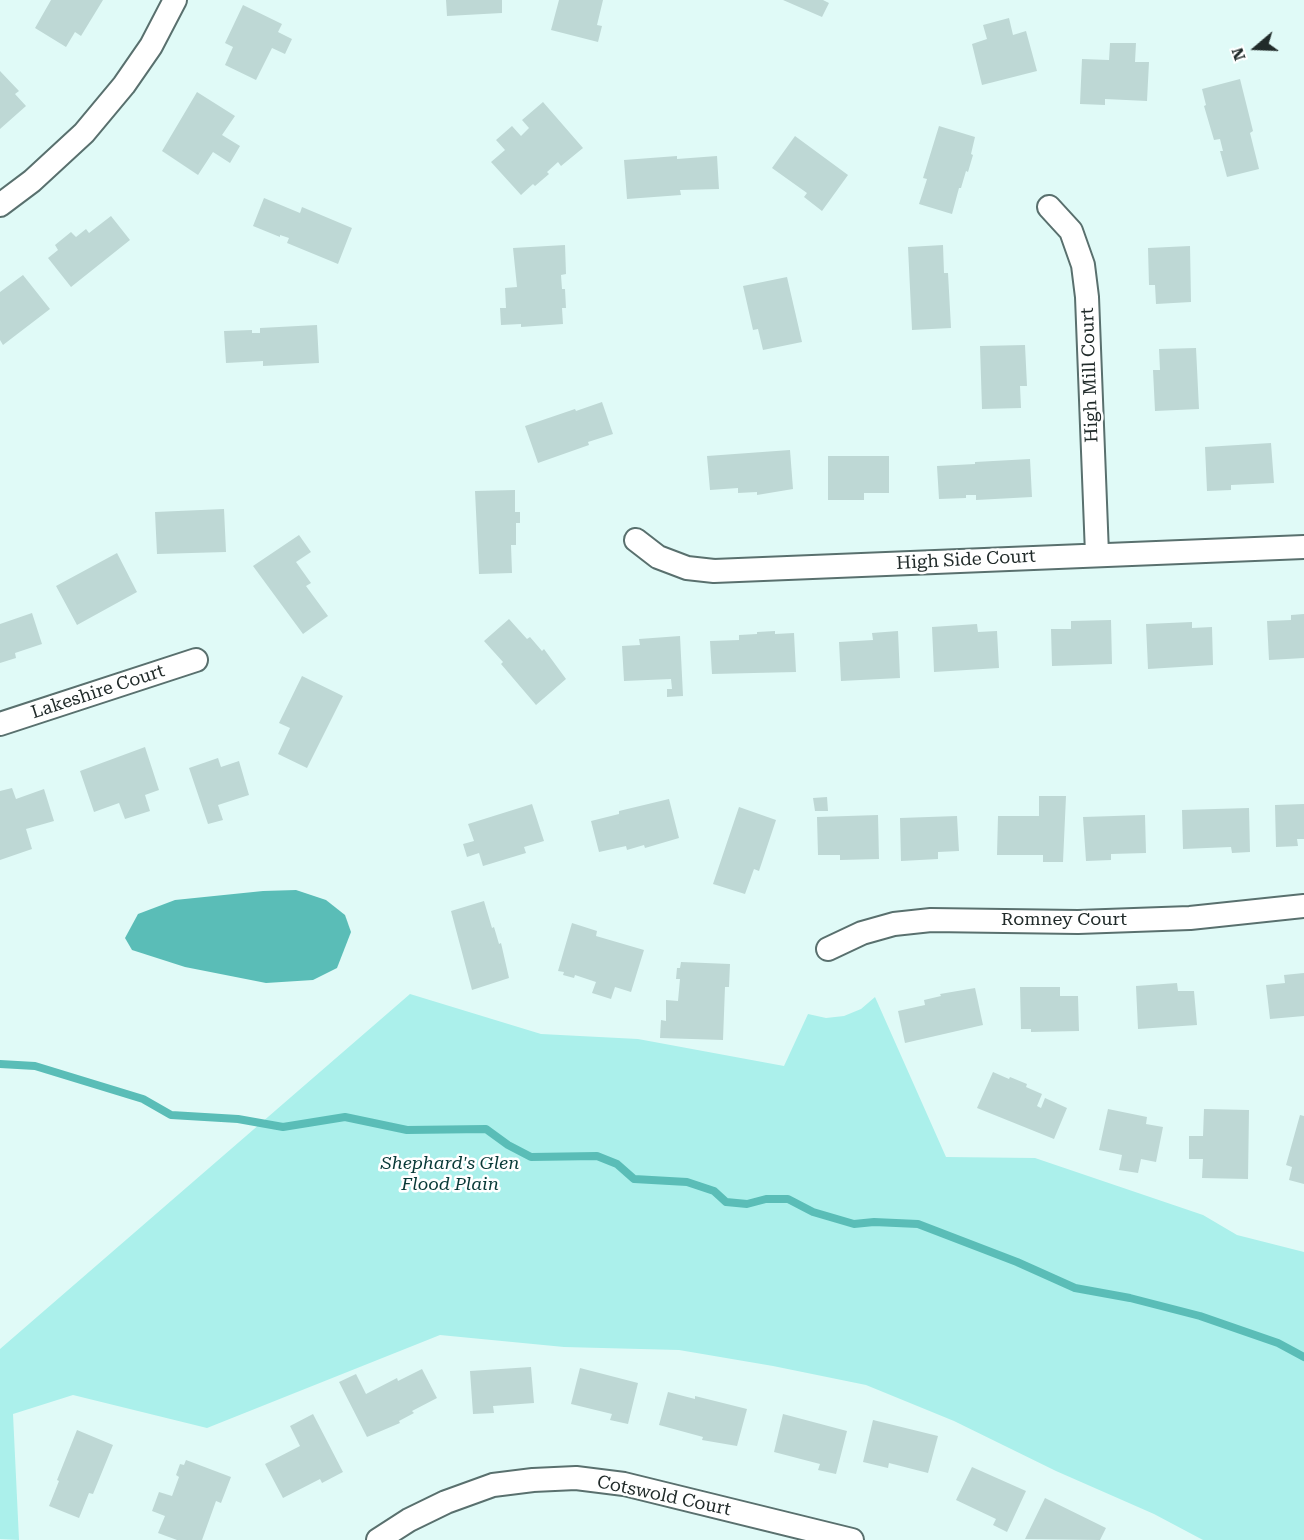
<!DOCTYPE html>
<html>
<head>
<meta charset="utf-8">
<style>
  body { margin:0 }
  #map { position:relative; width:1304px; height:1540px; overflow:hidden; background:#e0faf7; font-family:"Roboto Serif",serif }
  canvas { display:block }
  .north { position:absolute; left:1226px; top:18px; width:60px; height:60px; -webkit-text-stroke:4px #fff; paint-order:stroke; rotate:251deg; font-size:16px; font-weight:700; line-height:24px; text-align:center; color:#212b2a }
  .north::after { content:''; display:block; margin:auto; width:21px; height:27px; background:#212b2a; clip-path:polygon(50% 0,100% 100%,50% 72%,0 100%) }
</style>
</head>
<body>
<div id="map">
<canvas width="1304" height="1540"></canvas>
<div class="north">N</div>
</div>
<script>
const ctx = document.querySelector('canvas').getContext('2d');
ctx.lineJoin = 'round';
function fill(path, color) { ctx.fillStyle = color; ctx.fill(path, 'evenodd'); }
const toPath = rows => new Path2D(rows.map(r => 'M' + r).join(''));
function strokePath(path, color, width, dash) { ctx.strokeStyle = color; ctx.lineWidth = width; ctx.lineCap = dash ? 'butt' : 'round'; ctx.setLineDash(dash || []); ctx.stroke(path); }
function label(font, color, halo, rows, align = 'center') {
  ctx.font = font + ' "Roboto Serif",serif'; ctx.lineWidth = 5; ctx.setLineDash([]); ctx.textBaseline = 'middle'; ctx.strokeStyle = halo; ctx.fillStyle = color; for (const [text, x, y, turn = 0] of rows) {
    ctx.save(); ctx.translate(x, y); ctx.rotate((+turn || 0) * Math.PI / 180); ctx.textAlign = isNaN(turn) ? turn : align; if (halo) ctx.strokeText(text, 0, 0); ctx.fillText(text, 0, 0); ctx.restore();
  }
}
const green = toPath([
  [410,994,541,1034,638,1039,784,1066,808,1014,826,1018,844,1016,861,1009,875,997,946,1157,1035,1158,1203,1215,1237,1235,1304,1252,1304,1540,1203,1540,1154,1514,1056,1471,954,1421,866,1385,773,1366,679,1350,564,1347,440,1335,207,1428,73,1395,13,1414,19,1540,0,1539,0,1349]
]);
const water = toPath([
  [296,890,326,900,345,915,351,932,337,968,313,980,266,983,185,967,132,950,125,938,138,914,175,900,263,891]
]);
const stream = toPath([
  [0,1064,35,1066,143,1099,171,1115,238,1119,283,1127,345,1117,407,1130,486,1129,508,1145,531,1157,597,1156,617,1164,634,1179,687,1182,714,1191,726,1202,747,1204,766,1199,788,1199,813,1212,854,1224,874,1222,918,1224,1017,1262,1075,1288,1130,1298,1200,1316,1278,1343,1304,1357]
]);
const building = toPath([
  [51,0,103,0,81,36,75,32,66,47,35,28],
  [446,0,502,0,502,13,447,16],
  [559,0,603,0,597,25,602,26,598,42,551,30],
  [783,0,823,0,829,3,822,17],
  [243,5,282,24,278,32,292,39,285,54,272,48,256,80,225,65,233,47,225,43],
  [1009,18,1013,35,1026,31,1037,71,982,85,972,44,987,39,983,25],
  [1110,43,1136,43,1135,62,1149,62,1147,101,1105,99,1105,105,1080,104,1082,59,1109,60],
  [0,71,19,91,15,94,26,106,0,129],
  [1240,79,1253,131,1250,133,1259,169,1227,177,1220,151,1223,151,1220,139,1214,140,1204,106,1206,105,1202,89],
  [197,92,235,116,222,135,240,146,230,163,213,152,198,175,162,151],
  [543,102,583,148,561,166,558,162,547,172,549,174,535,186,533,184,521,195,491,162,505,150,496,140,512,126,521,136,529,128,522,120],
  [939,126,975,137,971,154,973,155,968,172,966,171,961,188,959,188,952,214,919,204,927,179,923,178],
  [795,136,848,175,822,211,804,197,807,193,772,168],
  [677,156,677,159,717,156,719,189,680,190,681,195,627,199,624,160],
  [264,198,300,213,302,207,352,228,338,264,287,243,289,238,280,235,280,237,253,226],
  [111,216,130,240,71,287,48,258,58,250,55,245,71,232,76,237,86,229,89,233],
  [565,245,566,274,561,275,562,289,565,289,566,308,562,308,563,324,521,327,521,324,501,325,500,308,506,308,505,288,517,287,513,248],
  [943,245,944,273,948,273,951,328,912,330,908,247],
  [1190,246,1191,302,1156,304,1155,285,1149,285,1148,248],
  [23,275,50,309,3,345,0,340,0,292],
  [787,277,802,342,763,350,758,329,753,330,743,286],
  [317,325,319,363,263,366,263,361,226,363,224,331,252,330,252,333,260,333,260,328],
  [1025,345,1027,386,1020,386,1021,408,982,409,980,346],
  [1196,348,1199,409,1155,411,1153,370,1160,370,1159,349],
  [602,402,613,434,588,442,589,445,538,463,525,426,575,409,576,411],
  [1271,443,1274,483,1231,485,1231,490,1207,491,1205,447],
  [790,450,793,489,757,495,757,492,738,493,738,488,710,490,707,456],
  [828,456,889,456,889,493,864,493,864,500,828,500],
  [1030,459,1032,497,976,500,976,495,966,495,966,498,939,499,937,466,975,464,975,462],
  [515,490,515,512,520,512,520,523,516,523,516,545,511,545,512,573,479,574,475,491],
  [224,509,226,552,157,554,155,512],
  [299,535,311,552,296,562,311,583,306,586,328,616,303,634,253,566],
  [117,553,137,592,77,625,56,586],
  [32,613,42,644,15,653,16,658,0,663,0,624],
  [1304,614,1304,658,1269,660,1267,621,1291,620,1291,615],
  [509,619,527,639,530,637,542,651,544,649,566,679,536,705,501,664,503,662,484,641],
  [1111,620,1112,664,1052,666,1051,629,1071,629,1071,621],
  [1192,622,1192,628,1212,627,1213,665,1148,669,1146,624],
  [977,624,978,632,997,631,999,668,934,672,932,627],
  [775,631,775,634,794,633,796,672,712,674,710,641,739,640,739,635,757,634,757,632],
  [898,631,900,678,841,681,839,642,873,640,872,633],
  [680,636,683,696,667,697,667,689,672,689,671,679,624,681,622,646,640,645,639,639],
  [302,676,343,696,307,768,278,754,290,728,279,723],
  [145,747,159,790,145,795,150,811,125,819,119,803,94,812,80,771],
  [218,758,221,767,239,761,249,795,218,805,223,820,208,824,189,768],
  [12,788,16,799,44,789,54,821,26,829,32,849,0,860,0,791],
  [1039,796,1066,796,1063,862,1043,862,1043,855,997,855,998,816,1039,816],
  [827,797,828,811,815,811,813,798],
  [669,799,679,838,645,848,644,845,627,850,626,846,599,852,591,821,619,814,619,811],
  [532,804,544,841,524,847,526,853,483,866,479,853,467,857,463,844,474,841,468,824],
  [1304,804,1304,839,1297,839,1298,846,1276,847,1275,805],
  [739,807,776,820,759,871,754,869,745,894,713,884],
  [1249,808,1250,852,1232,853,1231,847,1183,849,1182,810],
  [878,815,879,859,840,860,840,855,818,855,817,817],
  [1145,815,1146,853,1111,854,1111,860,1086,861,1083,817],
  [957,816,959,851,938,852,938,859,901,861,900,818],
  [484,901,492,928,494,927,499,944,501,943,509,978,472,990,451,911],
  [572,923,597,931,596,936,644,950,631,992,615,987,611,999,592,993,596,982,575,975,574,978,563,975,564,972,558,971],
  [681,962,730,964,729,987,725,987,723,1040,660,1038,661,1020,666,1021,666,1000,678,1001,680,979,676,979,677,968,680,968],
  [1304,973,1304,1016,1270,1019,1266,985,1285,983,1284,975],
  [1177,983,1178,991,1194,991,1197,1025,1138,1029,1136,986],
  [1020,987,1060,987,1060,996,1078,996,1079,1031,1031,1032,1031,1029,1021,1029],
  [975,988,983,1025,905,1043,898,1011,925,1005,924,1000,941,996,940,994],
  [993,1072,1009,1079,1010,1077,1027,1084,1026,1087,1042,1094,1037,1106,1041,1108,1045,1098,1067,1108,1054,1139,977,1108],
  [1108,1109,1147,1117,1146,1124,1163,1127,1156,1162,1141,1159,1138,1173,1119,1170,1122,1155,1099,1150],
  [1204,1109,1249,1110,1248,1179,1202,1178,1203,1159,1189,1159,1189,1136,1203,1136],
  [1300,1115,1304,1116,1304,1184,1289,1180,1292,1167,1286,1165],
  [531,1367,534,1403,493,1406,494,1413,473,1414,470,1371],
  [580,1368,638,1383,628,1424,610,1420,612,1414,571,1404],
  [422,1369,437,1398,412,1411,414,1413,399,1421,400,1423,367,1437,339,1382,356,1374,366,1394,397,1378,398,1381],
  [668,1392,695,1399,695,1396,747,1409,737,1446,702,1440,703,1437,659,1425],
  [313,1414,343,1472,322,1483,320,1479,283,1498,265,1464,300,1446,290,1426],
  [783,1414,847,1431,836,1474,818,1470,820,1464,774,1452],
  [873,1420,938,1436,928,1473,889,1463,888,1468,863,1462],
  [77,1430,113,1445,93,1494,89,1493,79,1518,49,1506,59,1481,57,1480],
  [186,1460,231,1477,221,1503,216,1501,202,1540,177,1540,158,1533,165,1516,152,1511,159,1492,172,1496,179,1477,176,1475,180,1464,184,1465],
  [972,1467,1026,1491,1007,1532,993,1525,996,1519,956,1500],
  [1045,1498,1106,1528,1100,1540,1025,1539]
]);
const street = toPath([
  [0,205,32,181,84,133,124,85,151,46,175,0],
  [1049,207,1071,231,1083,265,1087,297,1097,554],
  [636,540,658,557,687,568,714,571,1304,547],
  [0,724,196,660],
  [828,949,862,933,894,924,931,920,1078,922,1190,918,1304,906],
  [378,1540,409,1520,446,1502,493,1485,533,1480,576,1478,624,1484,852,1540]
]);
const streetNames = [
  ["High Mill Court",1090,375,-92],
  ["High Side Court",966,560,-3],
  ["Lakeshire Court",98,692,-18],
  ["Romney Court",1064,920],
  ["Cotswold Court",664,1496,12]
];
const parkNames = [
  ["Shephard's Glen",450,1164],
  ["Flood Plain",450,1185]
];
fill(green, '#abf0eb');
fill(water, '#5abdb7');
strokePath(stream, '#5abdb7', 8);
fill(building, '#bed8d5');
strokePath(street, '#59706e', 26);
strokePath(street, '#fff', 22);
label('18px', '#212b2a', '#fff', streetNames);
label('italic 18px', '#083937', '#fff', parkNames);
</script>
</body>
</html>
